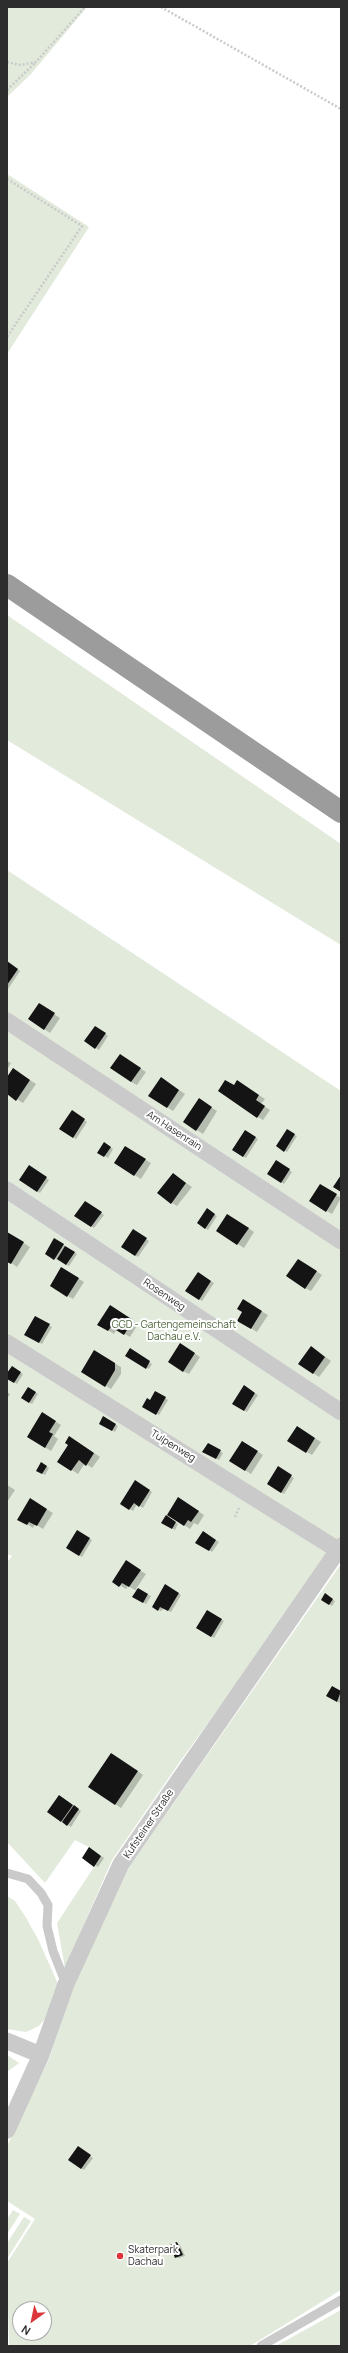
<!DOCTYPE html>
<html>
<head>
<meta charset="utf-8">
<style>
  body { margin:0 }
  #map { position:relative; width:348px; height:2353px; overflow:hidden; background:#fff; font-family:Manrope,sans-serif }
  canvas { display:block }
  .frame { position:absolute; inset:0; border:8px solid #2d2d2d; pointer-events:none }
  .north { position:absolute; left:12px; top:2301px; width:40px; height:40px; box-sizing:border-box; background:#fff; border:1px solid #ababab; border-radius:50%; rotate:213deg; font-size:11px; font-weight:700; line-height:16px; text-align:center; color:#2d2d2d }
  .north::after { content:''; display:block; margin:auto; width:14px; height:18px; background:#dc363a; clip-path:polygon(50% 0,100% 100%,50% 72%,0 100%) }
</style>
</head>
<body>
<div id="map">
<canvas width="348" height="2353"></canvas>
<div class="frame"></div>
<div class="north">N</div>
</div>
<script>
const ctx = document.querySelector('canvas').getContext('2d');
ctx.lineJoin = 'round';
function fill(path, color) { ctx.fillStyle = color; ctx.fill(path, 'evenodd'); }
const toPath = rows => new Path2D(rows.map(r => 'M' + r).join(''));
function strokePath(path, color, width, dash) { ctx.strokeStyle = color; ctx.lineWidth = width; ctx.lineCap = dash ? 'butt' : 'round'; ctx.setLineDash(dash || []); ctx.stroke(path); }
function label(font, color, halo, rows, align = 'center') {
  ctx.font = font + ' Manrope,sans-serif'; ctx.lineWidth = 4; ctx.setLineDash([]); ctx.textBaseline = 'middle'; ctx.strokeStyle = halo; ctx.fillStyle = color; for (const [text, x, y, turn = 0] of rows) {
    ctx.save(); ctx.translate(x, y); ctx.rotate((+turn || 0) * Math.PI / 180); ctx.textAlign = isNaN(turn) ? turn : align; if (halo) ctx.strokeText(text, 0, 0); ctx.fillText(text, 0, 0); ctx.restore();
  }
}
const green = toPath([
  [7,7,87,7,31,74,7,97],
  [7,174,89,227,7,354],
  [7,615,341,844,341,945,7,740],
  [7,870,341,1091,341,1539,179,1763,112,1860,65,1968,57,1923,94,1867,82,1858,89,1847,75,1840,45,1883,7,1842,7,1562,12,1556,7,1554],
  [341,1564,341,2290,250,2346,9,2346,7,2263,35,2219,7,2201,7,2146,49,2059,75,1982,129,1867],
  [20,2309,44,2309,44,2333,20,2333],
  [7,1896,15,1901,25,1916,38,1939,58,1984,49,2014,39,2026,26,2032,7,2029],
  [7,2055,19,2063,7,2072],
  [13,2210,20,2214,7,2234,7,2219],
  [24,2217,31,2221,7,2259,7,2243],
  [341,2310,341,2346,276,2346]
]);
const shadow = toPath([
  [7,963,20,971,8,989,7,989],
  [45,1008,60,1018,50,1033,44,1029],
  [95,1027,108,1036,99,1050,86,1041],
  [126,1059,146,1072,137,1085,131,1082],
  [7,1061,11,1063,7,1070],
  [19,1073,36,1084,23,1103,7,1093,7,1079],
  [167,1082,185,1094,173,1111,167,1107],
  [243,1085,265,1099,261,1104,270,1110,263,1120,258,1117,234,1087],
  [205,1103,217,1111,203,1134,185,1122],
  [72,1111,87,1122,76,1139,61,1128],
  [287,1130,297,1136,287,1152,277,1146],
  [245,1131,258,1139,246,1158,233,1150],
  [105,1143,113,1149,108,1158,99,1152],
  [131,1151,151,1163,141,1179,115,1163],
  [276,1161,292,1172,284,1184,268,1173],
  [32,1168,49,1180,40,1193,37,1191],
  [173,1174,192,1187,177,1206,172,1203],
  [320,1185,341,1198,332,1214,310,1201],
  [88,1203,104,1215,94,1228,75,1215],
  [208,1210,217,1216,208,1230,198,1223],
  [233,1218,254,1232,244,1248,217,1231],
  [133,1230,149,1241,138,1257,122,1247],
  [7,1233,30,1247,17,1267,7,1260],
  [55,1239,77,1254,69,1266,46,1254],
  [304,1263,322,1275,311,1291,305,1288],
  [62,1268,84,1282,73,1299,51,1286],
  [198,1273,214,1283,202,1301,187,1291],
  [243,1301,268,1315,257,1332,238,1320,243,1312],
  [116,1310,138,1324,130,1337,117,1329,114,1334,99,1324],
  [36,1317,52,1327,42,1344,26,1334],
  [312,1347,331,1361,319,1377,313,1373],
  [186,1348,200,1357,189,1374,183,1371],
  [130,1350,152,1364,149,1369,127,1355],
  [94,1351,121,1367,121,1374,111,1389,82,1371],
  [12,1367,23,1374,17,1384,7,1377],
  [244,1387,258,1395,247,1412,234,1404],
  [29,1388,38,1394,32,1404,23,1398],
  [7,1392,10,1394,7,1399],
  [156,1392,168,1400,159,1415,143,1406,151,1401],
  [42,1413,61,1425,54,1436,58,1439,51,1451,28,1437],
  [104,1418,118,1426,115,1432,101,1423],
  [297,1427,321,1442,312,1455,289,1441],
  [76,1441,100,1457,92,1468,85,1463,78,1474,58,1461],
  [208,1444,223,1453,219,1460,204,1451],
  [249,1446,263,1455,251,1474,231,1461],
  [42,1464,49,1468,45,1475,37,1470],
  [278,1468,294,1478,284,1494,268,1484],
  [135,1482,152,1492,143,1508,137,1504,133,1511,121,1504],
  [7,1485,15,1490,7,1502],
  [31,1500,53,1513,43,1529,35,1524,33,1528,19,1519],
  [184,1502,204,1515,198,1525,194,1523,190,1529,168,1514],
  [166,1517,178,1524,175,1530,163,1522],
  [77,1531,92,1540,82,1557,67,1548],
  [203,1532,219,1542,212,1552,197,1542],
  [126,1562,146,1574,136,1589,151,1596,146,1604,134,1597,137,1591,128,1586,126,1589,114,1582],
  [166,1586,181,1595,171,1612,164,1608,161,1611,153,1606],
  [325,1595,335,1601,332,1606,322,1599],
  [207,1611,224,1621,214,1638,197,1628],
  [332,1688,341,1692,340,1703,328,1696],
  [117,1757,143,1775,121,1808,115,1804],
  [62,1798,81,1811,71,1827,49,1812],
  [92,1850,104,1858,98,1867,83,1857],
  [81,2149,93,2158,84,2170,81,2168],
  [177,2243,180,2245,185,2256,179,2258,176,2257]
]);
const building = toPath([
  [7,961,18,969,7,985],
  [39,1003,55,1013,44,1030,28,1019],
  [95,1026,106,1033,95,1049,84,1041],
  [120,1054,141,1068,131,1082,110,1068],
  [13,1068,30,1080,16,1101,7,1094,7,1077],
  [161,1077,179,1090,167,1108,148,1096],
  [225,1080,234,1085,237,1080,259,1095,256,1100,265,1106,257,1118,218,1091],
  [199,1098,212,1107,196,1131,183,1122],
  [72,1110,85,1119,73,1138,59,1129],
  [287,1129,295,1134,284,1152,276,1146],
  [245,1130,256,1137,243,1157,232,1150],
  [104,1142,111,1147,104,1157,97,1153],
  [125,1146,146,1159,134,1176,114,1163],
  [276,1160,290,1169,281,1183,267,1174],
  [29,1165,47,1177,37,1192,19,1180],
  [173,1173,186,1183,171,1204,157,1193],
  [341,1175,341,1192,333,1187],
  [320,1184,337,1194,326,1212,309,1201],
  [85,1201,102,1212,91,1227,74,1216],
  [207,1208,215,1214,205,1229,197,1223],
  [227,1214,249,1228,237,1245,216,1231],
  [133,1229,147,1238,135,1256,121,1247],
  [7,1232,24,1242,11,1264,7,1262],
  [54,1238,64,1244,54,1260,45,1254],
  [65,1246,75,1252,66,1265,57,1259],
  [298,1259,317,1271,305,1289,286,1276],
  [61,1267,79,1278,67,1297,50,1286],
  [198,1272,211,1281,199,1300,185,1291],
  [243,1299,262,1311,251,1329,237,1321,242,1312,237,1309],
  [110,1305,133,1320,124,1335,111,1327,108,1331,97,1325],
  [35,1316,50,1324,39,1343,24,1335],
  [180,1343,195,1353,183,1372,168,1362],
  [311,1346,325,1357,313,1374,298,1364],
  [130,1348,150,1361,146,1369,125,1356],
  [94,1350,115,1363,115,1370,105,1387,81,1372],
  [12,1366,21,1372,14,1383,7,1379,7,1373],
  [244,1385,255,1393,244,1411,232,1404],
  [28,1387,36,1392,29,1403,21,1398],
  [155,1391,166,1397,156,1415,142,1407,147,1398,150,1400],
  [42,1412,56,1421,49,1432,53,1434,45,1448,27,1437],
  [103,1416,116,1424,112,1431,99,1424],
  [297,1426,315,1438,306,1453,287,1441],
  [69,1436,94,1453,86,1466,79,1460,71,1471,57,1462,68,1445,65,1443],
  [242,1441,258,1451,245,1471,229,1461],
  [208,1443,221,1450,216,1459,202,1452],
  [41,1462,47,1466,42,1474,36,1471],
  [278,1466,292,1475,281,1493,267,1484],
  [135,1480,150,1490,139,1507,134,1503,129,1510,120,1504],
  [178,1497,199,1511,191,1522,188,1520,184,1526,167,1515],
  [30,1498,47,1509,37,1526,29,1522,27,1525,17,1520],
  [166,1515,176,1522,172,1529,161,1523],
  [77,1530,90,1538,79,1556,66,1548],
  [203,1531,216,1540,209,1551,195,1543],
  [126,1560,141,1570,129,1587,122,1583,119,1587,112,1582],
  [165,1584,179,1593,168,1611,160,1607,158,1611,152,1607],
  [138,1588,148,1594,143,1603,132,1597],
  [325,1593,333,1599,329,1605,321,1600],
  [207,1610,222,1619,211,1637,196,1628],
  [332,1686,341,1691,337,1702,326,1696],
  [111,1753,138,1771,115,1805,88,1787],
  [59,1795,73,1805,61,1822,47,1812],
  [74,1805,79,1809,67,1826,62,1822],
  [89,1847,101,1856,94,1867,82,1858],
  [78,2146,91,2155,81,2169,68,2160],
  [177,2242,183,2255,175,2258,170,2245]
]);
const path = toPath([
  [161,7,341,109],
  [7,62,20,65,36,62,85,7],
  [7,90,35,63],
  [7,179,82,226,7,337],
  [235,1517,239,1508]
]);
const service = toPath([
  [7,1873,28,1879,41,1893,48,1905,47,1926,53,1951,66,1984],
  [261,2346,341,2300]
]);
const minor = toPath([
  [7,1021,341,1241],
  [7,1190,341,1412],
  [7,1343,338,1550],
  [7,2041,41,2055],
  [7,2130,41,2055,66,1984,121,1864,341,1546]
]);
const trunk = toPath([
  [7,585,341,812]
]);
const markers = [
  [120,2256,4,"#dc363a"]
];
const streetNames = [
  ["Am Hasenrain",174,1131,33],
  ["Rosenweg",164,1295,34],
  ["Tulpenweg",173,1446,32],
  ["Kufsteiner Straße",149,1824,-56]
];
const parkNames = [
  ["GGD - Gartengemeinschaft",174,1325],
  ["Dachau e.V.",174,1337]
];
const poiNames = [
  ["Skaterpark",128,2250],
  ["Dachau",128,2262]
];
fill(green, '#e2eadb');
fill(shadow, '#0003');
fill(building, '#141414');
strokePath(path, '#cacaca', 2.5, [2, 2]);
strokePath(service, '#cacaca', 9);
strokePath(minor, '#cacaca', 17);
strokePath(trunk, '#9c9c9c', 22);
for (const [x, y, r, color] of markers) { const dot = new Path2D(); dot.arc(x, y, r, 0, 2 * Math.PI); ctx.fillStyle = color; ctx.fill(dot); strokePath(dot, '#fff', 1.5); }
label('10px', '#2d2d2d', '#fff', streetNames);
label('10px', '#4e663d', '#fff', parkNames);
label('10px', '#2d2d2d', '#fff', poiNames, 'left');
</script>
</body>
</html>
